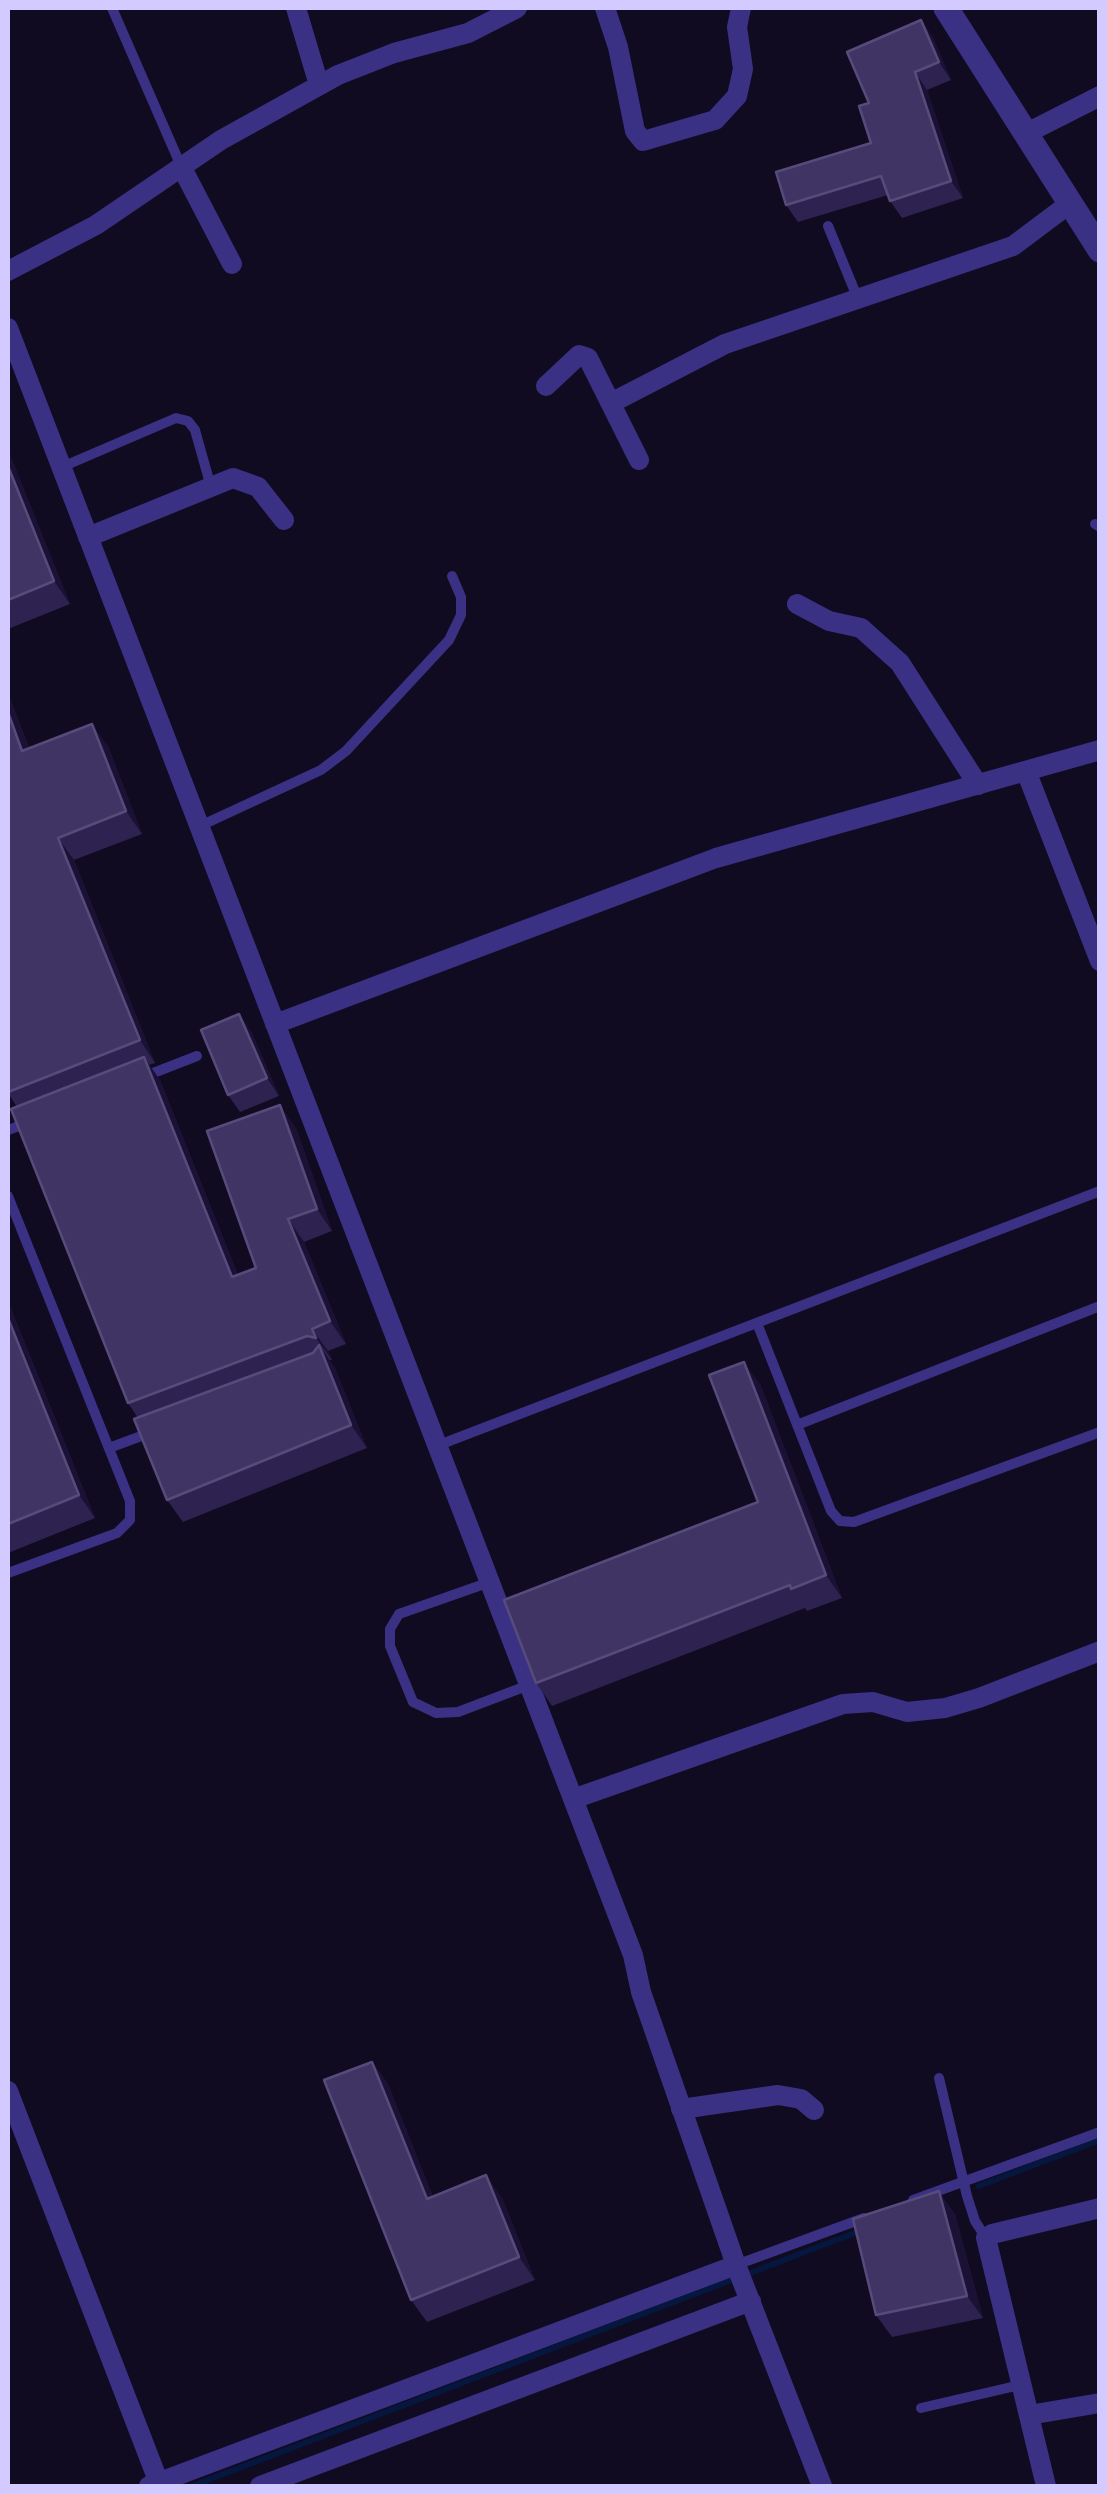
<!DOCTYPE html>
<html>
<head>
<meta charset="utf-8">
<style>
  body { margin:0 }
  #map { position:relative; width:1107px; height:2494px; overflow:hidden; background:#100b20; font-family:Montserrat,sans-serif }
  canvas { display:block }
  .frame { position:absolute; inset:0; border:10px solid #d3caff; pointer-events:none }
</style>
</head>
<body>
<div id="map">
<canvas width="1107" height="2494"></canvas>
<div class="frame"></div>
</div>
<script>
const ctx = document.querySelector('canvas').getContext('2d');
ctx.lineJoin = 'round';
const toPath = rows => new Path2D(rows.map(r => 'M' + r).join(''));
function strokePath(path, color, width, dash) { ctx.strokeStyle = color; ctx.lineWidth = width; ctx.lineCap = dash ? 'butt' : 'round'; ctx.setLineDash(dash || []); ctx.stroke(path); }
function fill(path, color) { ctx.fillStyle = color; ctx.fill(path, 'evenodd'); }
const stream = toPath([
  [979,2186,1100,2140],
  [192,2486,860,2231]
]);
const service = toPath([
  [112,8,181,166],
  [828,226,858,299],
  [62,467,176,418,188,421,195,430,211,487],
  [1095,524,1100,527],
  [200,826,321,770,346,751,449,640,461,615,461,597,452,576],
  [143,1077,197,1056],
  [8,1130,30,1122],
  [8,1196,130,1501,130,1520,117,1533,8,1573],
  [757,1323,831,1511,840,1521,854,1522,1100,1432],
  [797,1425,1100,1306],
  [439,1445,1100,1191],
  [109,1448,152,1432],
  [490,1582,399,1614,390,1629,390,1646,413,1702,436,1713,458,1712,529,1685],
  [939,2078,967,2196,975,2221,986,2238],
  [913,2200,1100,2132],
  [736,2265,864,2218],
  [921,2408,1020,2385]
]);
const minor = toPath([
  [296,8,319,85],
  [605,8,618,47,635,131,643,141,715,120,737,96,743,69,737,27,741,8],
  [1025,134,1100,96],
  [181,166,232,264],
  [8,271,96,225,221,140,338,75,394,53,468,33,517,8],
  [8,328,633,1955,641,1992,736,2265,822,2486],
  [546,386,579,355,588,358,639,460],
  [611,403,725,344,1013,246,1069,204],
  [88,537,233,478,258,487,284,520],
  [797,604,829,621,861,628,900,663,978,785],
  [1026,771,1100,961],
  [275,1024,716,858,1100,750],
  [573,1799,843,1704,873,1702,907,1712,945,1708,979,1698,1100,1651],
  [8,2091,159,2483],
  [681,2109,778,2095,801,2099,814,2110],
  [1029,2415,1100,2403],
  [149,2486,736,2265],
  [260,2486,751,2301],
  [1046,2486,986,2238,992,2234,1100,2208]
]);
const tertiary = toPath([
  [946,8,1100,250]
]);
const wall = toPath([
  [921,20,933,38,951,80,927,90,963,198,902,218,890,201,888,195,798,222,786,205,871,143,869,103],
  [8,450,70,604,8,629],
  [8,693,29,748,108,746,142,834,74,860,155,1063,149,1065,160,1080,238,1275,256,1268,296,1128,332,1231,304,1242,346,1344,328,1351,332,1360,329,1360,335,1368,367,1448,183,1522,167,1500,138,1418,128,1403,17,1107,8,1093],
  [251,1031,279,1096,240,1112,228,1095],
  [8,1301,95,1518,8,1553],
  [760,1384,842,1598,807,1611,805,1608,552,1706,536,1683,758,1502],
  [372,2062,388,2084,433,2197,502,2198,535,2280,427,2322,411,2300],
  [955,2214,983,2318,892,2337,876,2315]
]);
const shadedWall = toPath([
  [921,20,933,38,951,80,939,62],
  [915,72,927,90,963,198,951,181],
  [8,450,70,604,54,581,8,466],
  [8,693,38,773,22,751,8,712],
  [92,724,108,746,142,834,126,811],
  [58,838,74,860,155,1063,140,1040],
  [239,1014,251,1031,279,1096,267,1078],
  [144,1057,160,1080,248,1299,232,1277],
  [280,1105,296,1128,332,1231,317,1209],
  [288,1219,304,1242,346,1344,330,1321],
  [8,1301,95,1518,79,1495,8,1318],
  [312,1329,328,1351,332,1360,316,1338],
  [319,1345,335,1368,367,1448,351,1425],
  [744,1362,760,1384,842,1598,826,1575],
  [372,2062,388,2084,443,2222,427,2199],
  [486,2175,502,2198,535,2280,519,2257],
  [939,2191,955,2214,983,2318,967,2296]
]);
const building = toPath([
  [921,20,939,62,915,72,951,181,890,201,881,176,786,205,776,172,871,143,859,106,869,103,847,52,921,20],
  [8,466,54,581,8,600,8,466],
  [8,712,22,751,92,724,126,811,58,838,140,1040,8,1092,8,712],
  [239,1014,267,1078,228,1095,201,1030,239,1014],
  [144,1057,232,1277,256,1268,207,1131,280,1105,317,1209,288,1219,330,1321,312,1329,316,1338,307,1336,128,1403,11,1109,144,1057],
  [8,1318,79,1495,8,1524,8,1318],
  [319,1345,351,1425,167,1500,134,1419,313,1353,319,1345],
  [744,1362,826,1575,791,1589,790,1585,536,1683,504,1600,758,1502,709,1375,744,1362],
  [372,2062,427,2199,486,2175,519,2257,411,2300,324,2080,372,2062],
  [939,2191,967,2296,876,2315,853,2219,939,2191]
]);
strokePath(stream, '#05163f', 6);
strokePath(service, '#3a3184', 10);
strokePath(minor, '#3a3184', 20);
strokePath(tertiary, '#3a3184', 25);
fill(wall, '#2d2250');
fill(shadedWall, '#1a1135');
fill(building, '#3f3463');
strokePath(building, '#564b7b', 2.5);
</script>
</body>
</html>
